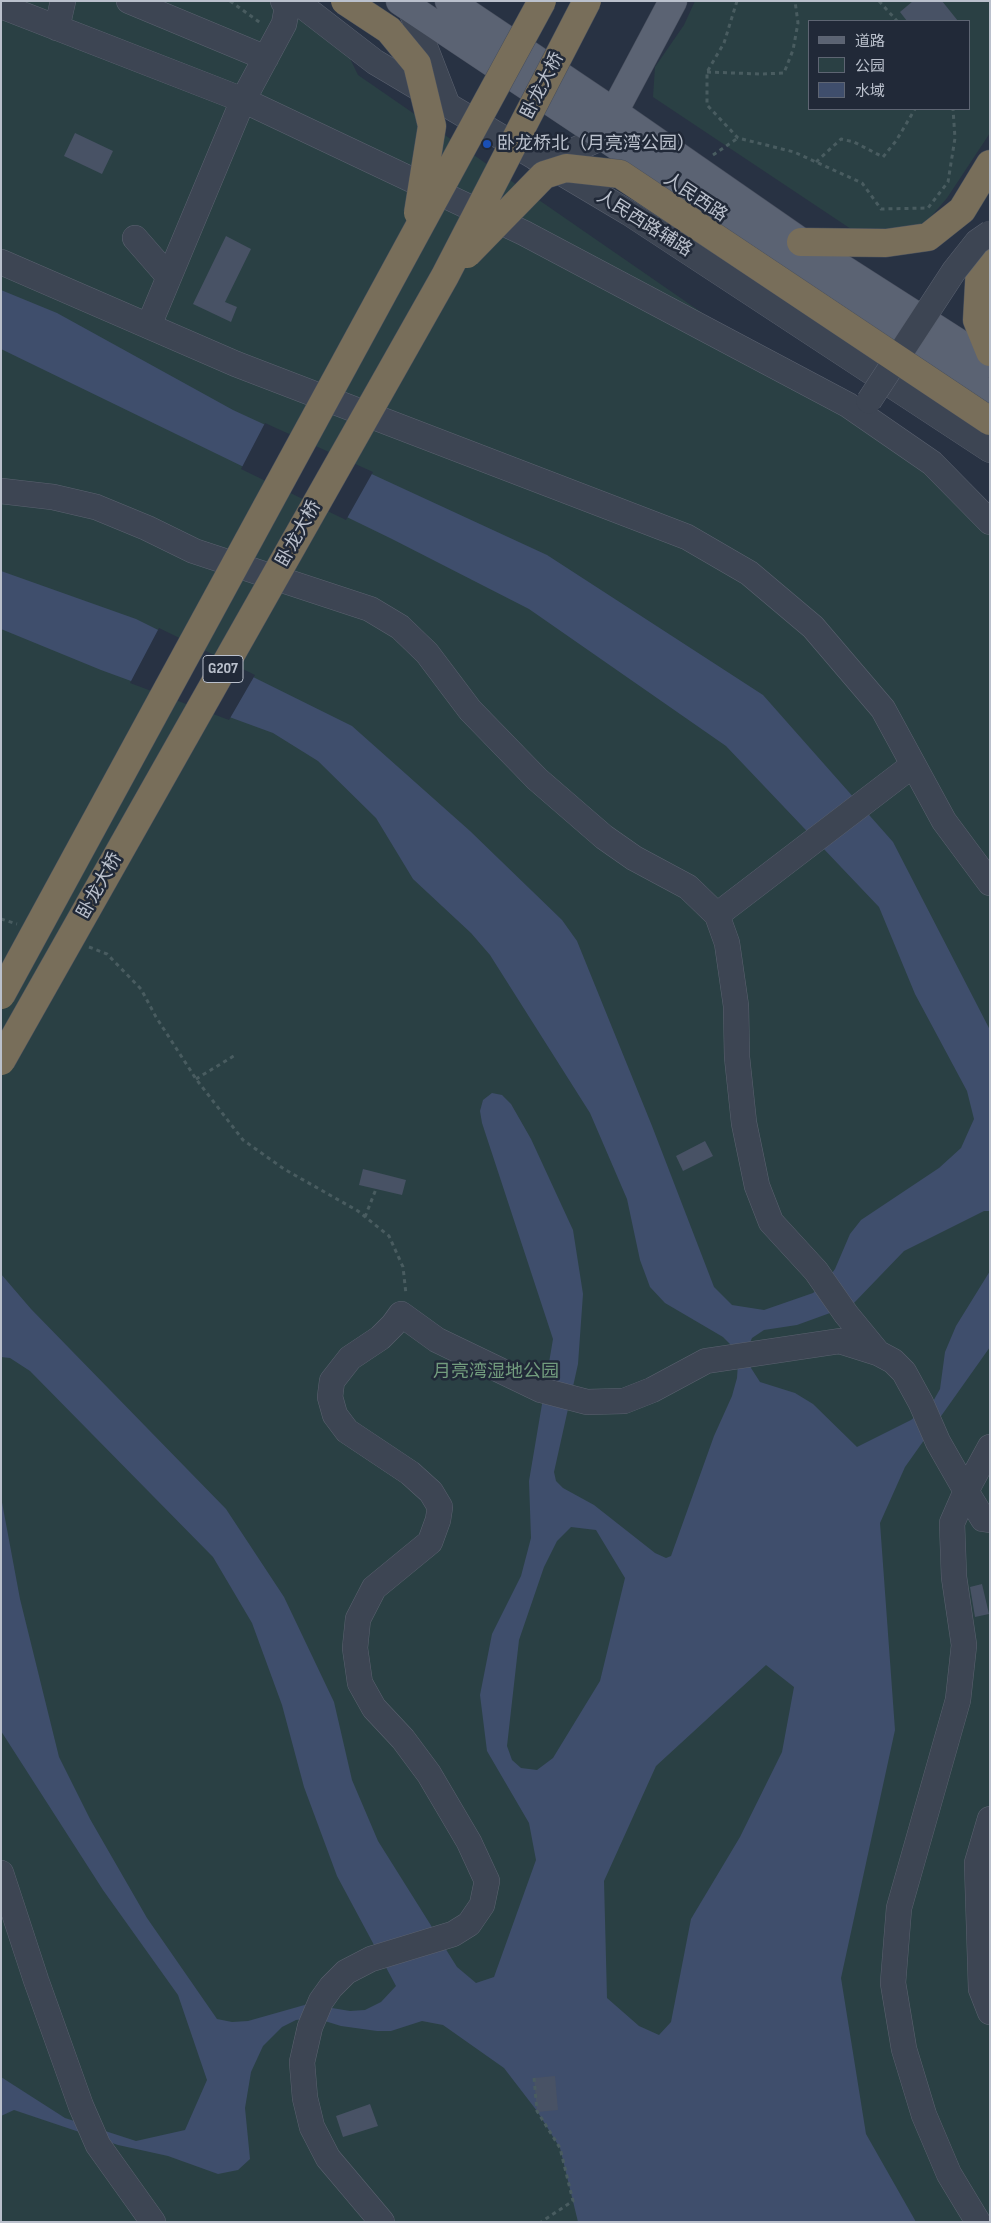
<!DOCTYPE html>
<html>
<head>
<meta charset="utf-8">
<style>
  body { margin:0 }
  #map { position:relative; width:991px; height:2223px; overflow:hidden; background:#283243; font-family:"Sofia Sans Condensed","Noto Sans SC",sans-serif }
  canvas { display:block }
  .frame { position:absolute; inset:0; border:2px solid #bac0cc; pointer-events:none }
  .legend { position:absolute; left:808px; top:20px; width:162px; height:90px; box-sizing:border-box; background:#212938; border:1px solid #5e6573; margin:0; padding:6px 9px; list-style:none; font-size:15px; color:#bac0cc }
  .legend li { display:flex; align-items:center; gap:10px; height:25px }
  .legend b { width:25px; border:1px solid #5e6573 }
</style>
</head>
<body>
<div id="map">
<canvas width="991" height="2223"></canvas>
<div class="frame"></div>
<ul class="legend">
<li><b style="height:6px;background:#5b6373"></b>道路</li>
<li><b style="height:14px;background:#2a4044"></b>公园</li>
<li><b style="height:14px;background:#3f4e6c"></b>水域</li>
</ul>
</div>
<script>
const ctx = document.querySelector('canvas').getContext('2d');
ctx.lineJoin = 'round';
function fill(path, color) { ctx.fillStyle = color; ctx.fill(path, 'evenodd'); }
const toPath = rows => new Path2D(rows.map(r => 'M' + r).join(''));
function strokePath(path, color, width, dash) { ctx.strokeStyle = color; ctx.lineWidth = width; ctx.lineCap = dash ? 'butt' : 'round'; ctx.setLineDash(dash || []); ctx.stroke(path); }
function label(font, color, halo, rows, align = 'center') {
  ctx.font = font + ' "Sofia Sans Condensed","Noto Sans SC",sans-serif'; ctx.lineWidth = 5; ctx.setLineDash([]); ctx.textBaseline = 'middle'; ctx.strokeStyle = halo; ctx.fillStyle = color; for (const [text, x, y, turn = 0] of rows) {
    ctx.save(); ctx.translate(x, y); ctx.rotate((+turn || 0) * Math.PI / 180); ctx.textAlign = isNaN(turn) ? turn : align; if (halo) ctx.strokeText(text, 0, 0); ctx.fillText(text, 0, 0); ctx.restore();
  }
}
const green = toPath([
  [1,1,296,1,337,32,358,75,792,375,848,405,990,522,990,2222,1,2222],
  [695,1,990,1,990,133,947,198,922,227,857,233,653,97,655,67,684,25],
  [810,21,970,21,970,109,810,109]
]);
const water = toPath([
  [1,290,57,313,233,410,547,555,763,695,893,842,990,1030,990,1211,984,1211,904,1251,852,1305,797,1325,764,1330,752,1338,748,1347,751,1368,760,1382,795,1393,813,1404,857,1447,911,1420,931,1405,940,1389,945,1352,956,1326,990,1271,990,1347,905,1467,880,1523,895,1730,841,1978,866,2134,916,2222,578,2222,560,2148,537,2111,504,2068,443,2025,422,2021,391,2031,377,2031,341,2026,315,2018,296,2020,282,2027,263,2046,251,2072,245,2108,250,2159,238,2170,218,2174,168,2156,118,2145,14,2110,1,2116,1,2077,65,2118,136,2141,185,2130,207,2080,178,1995,103,1890,1,1731,1,1497,20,1599,59,1757,90,1819,147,1918,217,2019,232,2022,248,2021,308,2004,350,2011,365,2010,381,2002,396,1986,337,1876,304,1787,282,1705,252,1623,213,1557,30,1371,10,1358,1,1357,1,1274,31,1309,226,1509,284,1597,334,1702,352,1780,378,1841,457,1967,476,1983,494,1977,536,1860,529,1823,487,1751,480,1695,492,1634,521,1576,531,1538,529,1481,553,1339,482,1123,480,1111,483,1100,492,1093,502,1095,511,1104,531,1139,573,1230,583,1294,578,1364,554,1472,556,1481,563,1488,594,1505,655,1553,666,1558,671,1556,714,1436,732,1396,737,1378,738,1363,732,1346,723,1337,665,1303,650,1287,640,1260,627,1199,590,1113,490,955,471,933,413,879,376,818,318,761,273,733,101,670,1,629,1,571,136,619,352,726,470,831,562,920,577,941,652,1126,714,1287,732,1305,764,1310,813,1293,826,1281,835,1269,850,1234,861,1220,939,1168,961,1148,974,1119,967,1091,915,994,879,907,726,746,529,609,392,539,1,349],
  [571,1527,596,1530,625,1578,600,1681,553,1758,537,1770,521,1768,512,1760,507,1746,519,1640,544,1567,557,1541],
  [766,1665,794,1687,782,1752,740,1837,691,1919,671,2022,659,2035,639,2026,607,1998,604,1881,656,1766]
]);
const pier = toPath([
  [265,423,373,472,346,520,241,469],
  [159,628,255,675,229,720,130,683]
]);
const building = toPath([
  [913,1,942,1,958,21,907,21,900,12],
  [75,133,113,151,102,174,64,156],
  [226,236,251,249,225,302,237,307,231,322,193,304],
  [705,1141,713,1156,683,1171,676,1156],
  [363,1169,406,1180,402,1195,359,1185],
  [982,1584,989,1614,975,1617,970,1587],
  [555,2076,558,2110,537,2112,534,2078],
  [370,2104,378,2126,343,2137,336,2116]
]);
const path = toPath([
  [230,1,262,24],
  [737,1,724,43,707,72,707,105,738,138,794,152,862,183,881,209,928,208,948,182,955,138,953,109],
  [879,1,897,21],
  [707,72,760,74,784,73,793,50,798,23,795,1],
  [713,155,738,138],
  [816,162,841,139,854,142,883,157,896,141,915,109],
  [1,919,17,924],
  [89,947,107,954,141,989,156,1017,196,1079,243,1140,284,1169,358,1211,389,1236,403,1267,406,1294],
  [196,1079,237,1054],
  [365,1217,376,1189],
  [534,2078,537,2111,560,2148,573,2201,541,2222]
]);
const minor = toPath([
  [129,1,266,58],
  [296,1,375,62,629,213,990,450],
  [1,6,243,100,524,233,848,405,932,463,990,522],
  [410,8,448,106],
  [57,28,63,1],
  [536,158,557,158,603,137],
  [135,238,169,277],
  [1,262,236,364,687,537,749,573,813,627,883,709,944,821,990,883],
  [149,325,243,100,284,24,287,8,283,1],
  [1,491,53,497,96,507,147,528,194,551,370,609,400,627,427,653,470,710,537,779,604,837,634,858,688,887,717,915,727,943,736,1006,737,1057,744,1123,757,1186,771,1222,816,1271,846,1314,878,1353,893,1361,904,1372,921,1403,938,1442,966,1491,983,1519,990,1520],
  [717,915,913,765],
  [990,1819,977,1863,981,1989,990,2012],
  [1,1873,36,1980,81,2106,98,2145,153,2222],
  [382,2222,328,2158,312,2127,305,2098,302,2062,310,2027,321,2001,331,1987,346,1972,371,1959,453,1934,469,1924,482,1905,487,1881,469,1842,429,1774,403,1739,374,1708,360,1683,355,1648,358,1619,374,1588,430,1542,438,1520,440,1507,431,1492,410,1473,347,1431,335,1415,330,1397,332,1381,350,1358,380,1338,393,1325,401,1314,437,1340,541,1390,587,1402,624,1401,652,1390,706,1361,840,1341,878,1353],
  [978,2222,949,2174,924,2115,904,2049,893,1983,899,1908,958,1700,964,1645,954,1577,952,1523,966,1491,990,1447]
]);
const major = toPath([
  [400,1,990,395],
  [449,1,614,112,801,242,990,363],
  [614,112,673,1]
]);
const highway = toPath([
  [990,236,980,266,977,320,990,352],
  [801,242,886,243,928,237,962,210,990,164]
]);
const minorBridge = toPath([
  [869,401,954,271,977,242,990,233]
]);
const highwayBridge = toPath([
  [345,1,389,30,417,64,432,126,418,213],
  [467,254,544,175,566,168,620,174,990,421],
  [1,995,542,1],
  [1,1061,445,276,587,1]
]);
const markers = [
  [487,144,5,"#1a4fb4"]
];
const shields = [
  [223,669,40]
];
const shieldNames = [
  ["G207",223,669]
];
const streetNames = [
  ["卧龙大桥",543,86,-63],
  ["人民西路",695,198,34],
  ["人民西路辅路",644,224,32],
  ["卧龙大桥",299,534,-61],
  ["卧龙大桥",100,886,-61]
];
const poiNames = [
  ["卧龙桥北（月亮湾公园）",497,144]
];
const parkNames = [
  ["月亮湾湿地公园",496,1372]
];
fill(green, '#2a4044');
fill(water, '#3f4e6c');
fill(pier, '#283243');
fill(building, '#485265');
strokePath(minor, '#5b6270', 26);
strokePath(major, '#464d5c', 29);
strokePath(highway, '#474f5d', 29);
strokePath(path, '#495c60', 3, [4, 4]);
strokePath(minor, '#3d4553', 25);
strokePath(major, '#5b6373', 28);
strokePath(highway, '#786e5a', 28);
strokePath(minorBridge, '#5b6270', 26, []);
strokePath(highwayBridge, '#474f5d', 29, []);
strokePath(minorBridge, '#3d4553', 25);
strokePath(highwayBridge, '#786e5a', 28);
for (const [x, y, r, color] of markers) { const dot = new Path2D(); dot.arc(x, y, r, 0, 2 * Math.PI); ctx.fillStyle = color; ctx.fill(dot); strokePath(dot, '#212938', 2); }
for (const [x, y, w] of shields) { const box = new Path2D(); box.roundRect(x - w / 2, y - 13.5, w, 27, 4); ctx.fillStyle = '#212938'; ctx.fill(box); strokePath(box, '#bac0cc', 1); }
label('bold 16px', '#bac0cc', null, shieldNames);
label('18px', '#bac0cc', '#212938', streetNames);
label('18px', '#bac0cc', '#212938', poiNames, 'left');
label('18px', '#729c7e', '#212938', parkNames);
</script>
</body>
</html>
